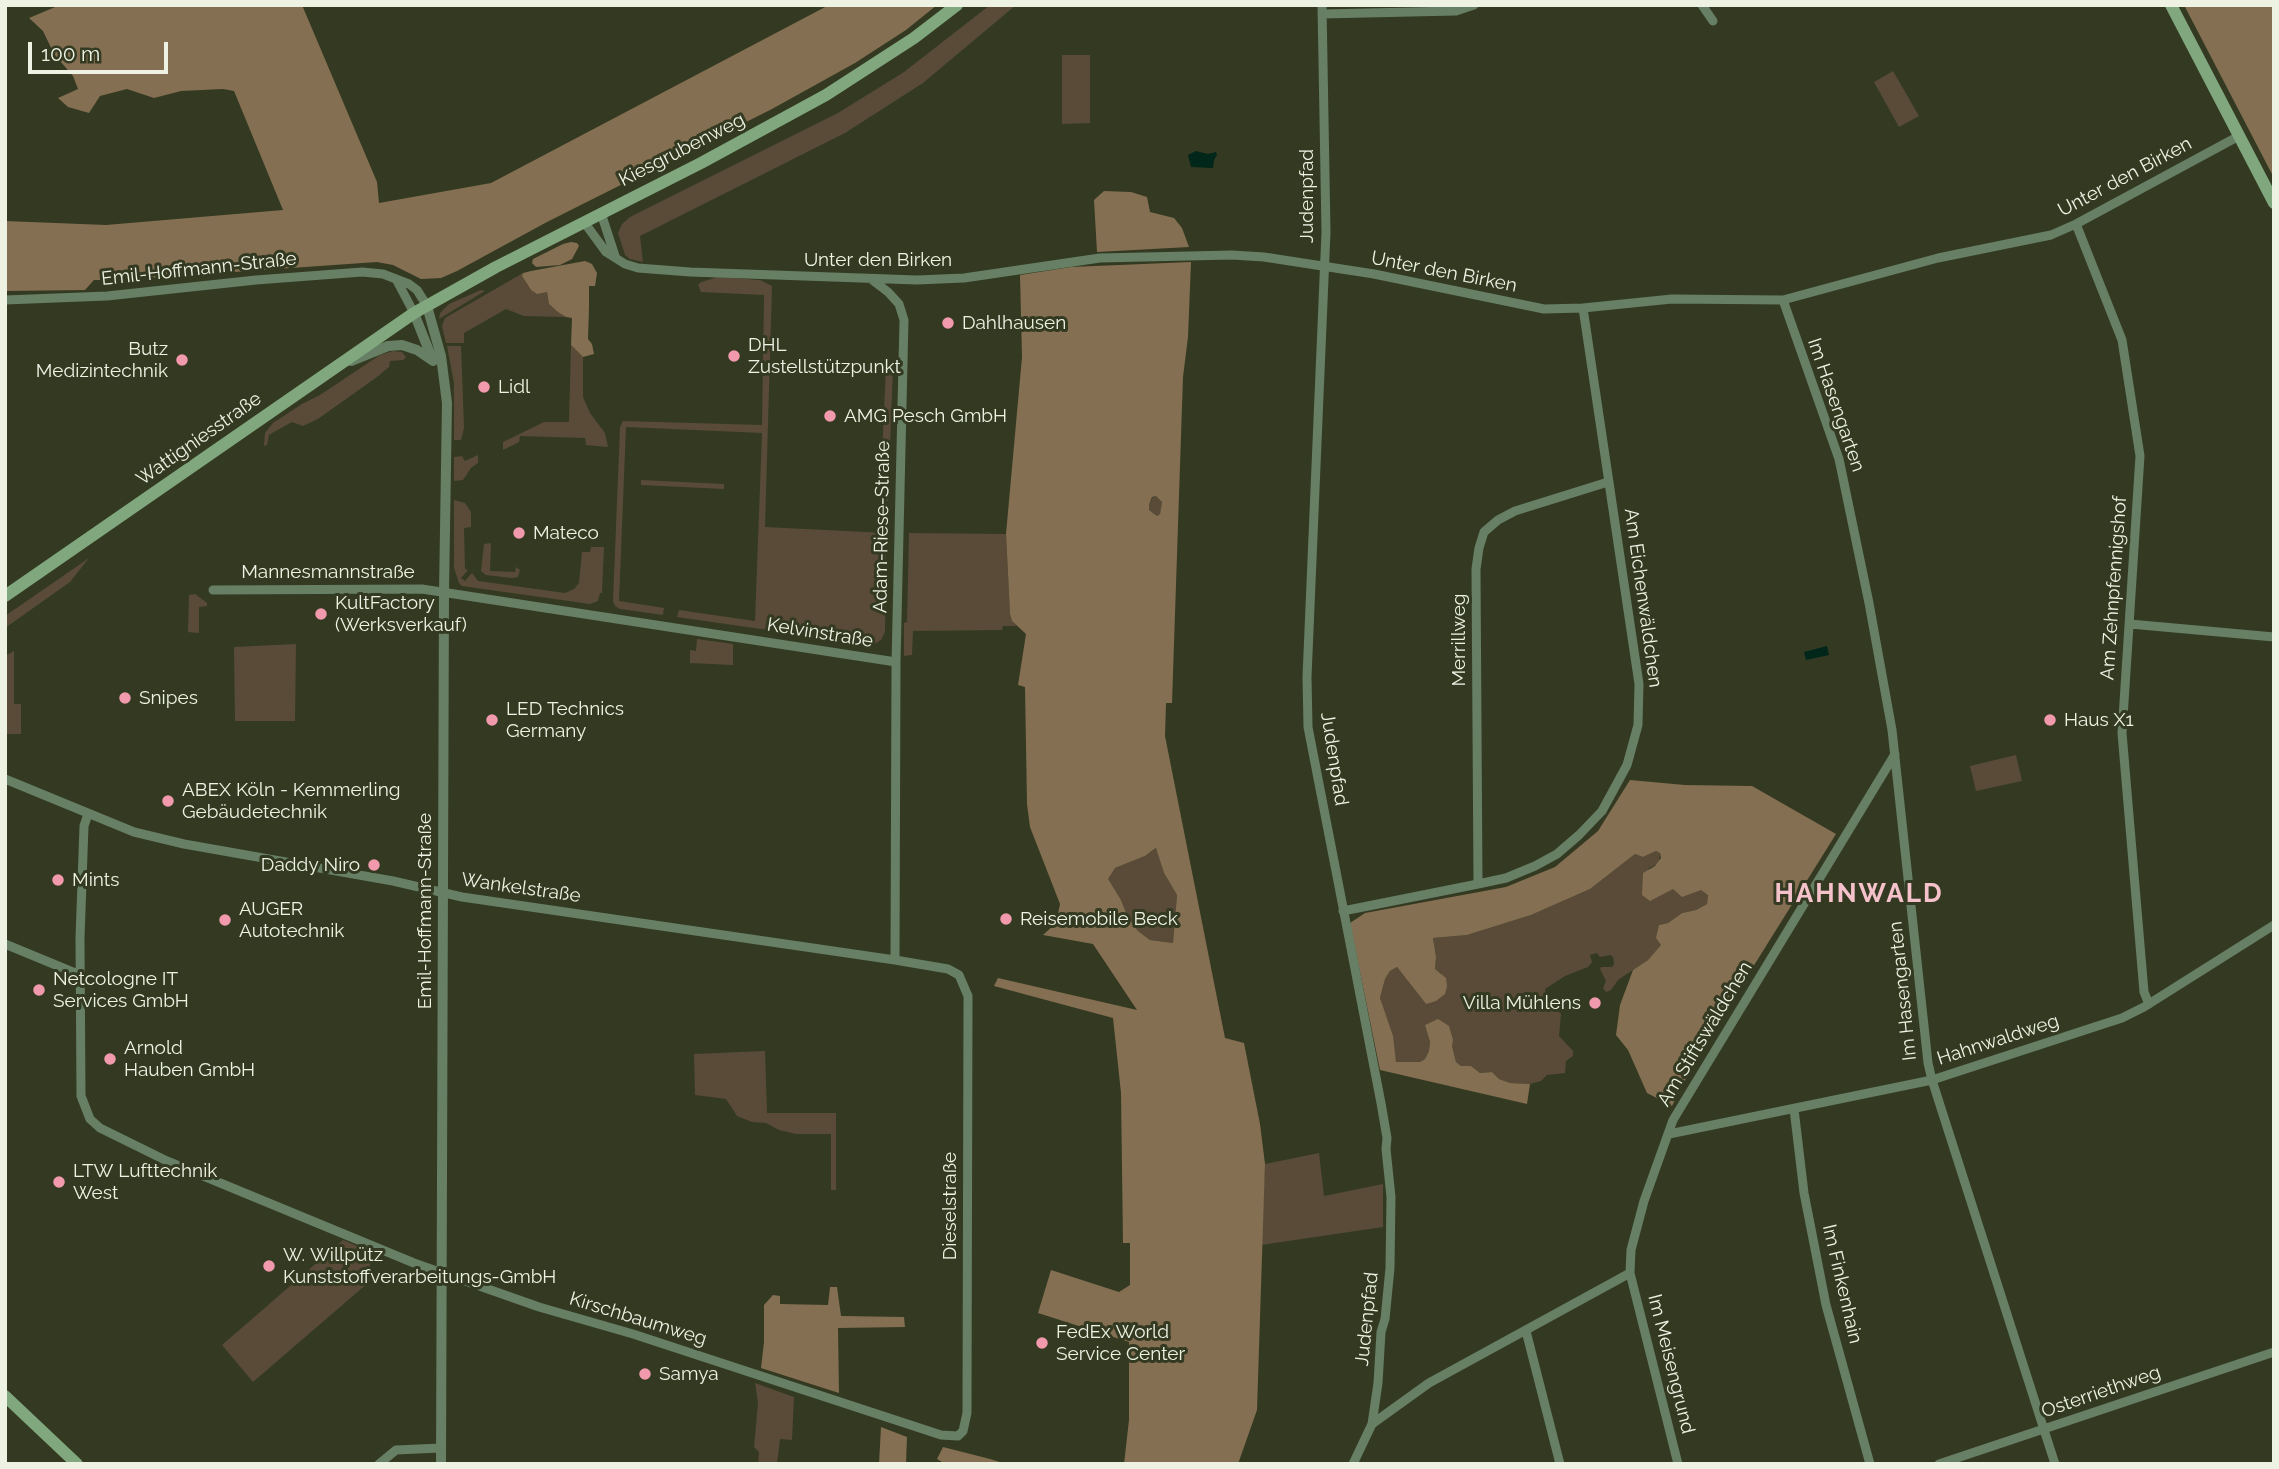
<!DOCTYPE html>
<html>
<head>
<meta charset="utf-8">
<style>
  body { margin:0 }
  #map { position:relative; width:2279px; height:1469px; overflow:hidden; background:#333a21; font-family:Raleway,sans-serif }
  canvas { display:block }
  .frame { position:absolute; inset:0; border:7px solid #edf2e3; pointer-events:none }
  .scale { position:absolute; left:28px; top:42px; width:140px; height:32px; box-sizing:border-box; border:4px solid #edf2e3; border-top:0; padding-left:9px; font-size:21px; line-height:24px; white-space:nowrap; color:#edf2e3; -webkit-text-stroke:5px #333a21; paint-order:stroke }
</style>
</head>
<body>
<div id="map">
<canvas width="2279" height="1469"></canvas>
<div class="frame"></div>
<div class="scale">100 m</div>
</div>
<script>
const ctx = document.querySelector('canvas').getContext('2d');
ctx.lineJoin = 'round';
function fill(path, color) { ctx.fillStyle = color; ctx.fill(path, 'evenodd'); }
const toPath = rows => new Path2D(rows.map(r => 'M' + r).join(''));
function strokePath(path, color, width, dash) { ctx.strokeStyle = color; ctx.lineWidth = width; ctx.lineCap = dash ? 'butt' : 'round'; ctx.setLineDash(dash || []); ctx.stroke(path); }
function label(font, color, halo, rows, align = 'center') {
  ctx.font = font + ' Raleway,sans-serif'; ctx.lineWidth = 6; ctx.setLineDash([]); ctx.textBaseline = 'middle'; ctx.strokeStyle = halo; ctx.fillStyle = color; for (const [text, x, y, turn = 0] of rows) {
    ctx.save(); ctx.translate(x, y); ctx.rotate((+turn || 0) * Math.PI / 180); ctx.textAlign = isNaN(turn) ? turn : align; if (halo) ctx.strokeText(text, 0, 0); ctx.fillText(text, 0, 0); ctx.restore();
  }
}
const green = toPath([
  [990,5,1016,5,923,83,845,133,640,236,643,262,630,259,625,255,618,233,622,224,630,217,838,113,904,72],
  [1062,55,1090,55,1090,123,1062,124],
  [1893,71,1919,116,1899,127,1874,82],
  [523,273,522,276,531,290,547,291,549,304,566,317,524,316,506,309,464,333,464,343,446,343,442,326,445,318],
  [718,277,760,280,772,286,765,527,886,533,885,632,881,640,873,645,677,617,679,610,755,621,762,433,626,427,619,601,664,608,663,615,620,609,615,606,613,601,620,427,623,421,762,425,764,295,701,292,698,285,701,282],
  [481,290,485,291,439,319,440,313,449,304],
  [571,345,583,357,583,397,590,413,605,433,608,447,586,445,585,438,520,436,519,442,503,450,503,442,544,422,569,422],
  [447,346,461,346,464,428,461,440,454,440,454,383],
  [393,351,402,352,406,357,403,360,390,361,389,367,377,377,318,419,303,426,292,422,274,432,269,435,267,445,264,446,265,433,273,423,302,404,320,395,380,355],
  [890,365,893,366,888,501,880,501,886,366],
  [478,455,478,463,471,468,463,480,454,481,454,457,462,456,465,461],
  [641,480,724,484,724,489,641,485],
  [1156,496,1162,502,1160,514,1157,516,1149,510,1149,505,1153,497],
  [454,500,465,503,471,512,471,527,464,528,465,569,468,570,461,578,465,581,472,573,478,581,565,593,574,589,579,583,582,552,590,552,591,547,604,547,602,593,600,593,598,601,590,604,462,586,459,583,454,568],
  [909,533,1006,534,1010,614,1012,621,1017,626,1003,626,1002,630,913,631,912,655,904,656,904,623,907,622],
  [491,543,490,571,515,572,516,567,520,570,518,577,512,578,486,575,481,571,484,544],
  [89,558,70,582,5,628,5,616],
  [195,594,207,603,207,606,199,607,199,633,188,632,189,595],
  [697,639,733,644,733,665,690,663,690,650,696,651],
  [296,644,295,721,235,721,234,647],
  [14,651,14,704,21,704,21,734,5,734,5,656],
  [2016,755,2022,781,1976,791,1970,766],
  [1157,848,1164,873,1177,895,1173,943,1150,940,1138,931,1128,918,1121,900,1107,879,1115,868,1145,856],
  [1656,851,1660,853,1659,863,1648,869,1674,889,1701,890,1708,894,1707,904,1696,910,1682,913,1668,923,1659,925,1661,945,1648,960,1618,980,1611,990,1606,992,1603,988,1606,981,1600,969,1601,967,1612,967,1614,964,1613,957,1610,955,1600,957,1597,953,1590,955,1592,962,1588,967,1565,976,1545,989,1547,1000,1561,1014,1559,1036,1573,1051,1573,1056,1566,1061,1565,1073,1547,1075,1541,1081,1530,1084,1510,1083,1499,1079,1492,1072,1480,1073,1471,1066,1461,1066,1456,1062,1452,1046,1425,1025,1430,1042,1429,1051,1425,1059,1420,1062,1396,1062,1380,998,1385,979,1390,971,1397,967,1426,1004,1441,973,1435,970,1436,957,1433,938,1467,935,1531,915,1590,889,1635,854,1643,857],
  [765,1051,767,1113,836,1113,836,1190,831,1190,831,1134,796,1134,779,1130,766,1123,752,1122,737,1116,726,1099,695,1095,694,1054],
  [1319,1153,1324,1196,1383,1184,1383,1227,1261,1245,1265,1164],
  [343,1240,373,1253,369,1269,376,1276,253,1382,222,1345],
  [755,1383,794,1397,792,1440,780,1439,777,1464,758,1464,759,1452,754,1447,758,1403]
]);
const forest = toPath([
  [60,5,302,5,377,182,379,203,491,183,829,5,937,5,906,30,855,63,772,109,547,222,457,271,441,278,421,279,393,265,377,262,119,280,94,280,85,290,5,291,5,221,106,225,283,210,234,91,223,89,181,91,154,98,127,89,100,96,89,113,68,107,58,98,78,89,73,76,54,54,43,31,29,18],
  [2184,5,2274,5,2274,178,2248,128],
  [1104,191,1131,192,1147,197,1150,212,1174,218,1182,228,1189,247,1097,252,1094,200],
  [571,242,577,243,579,246,572,259,560,265,536,267,532,263,533,259,563,244],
  [585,261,592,264,597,273,595,286,589,286,589,308,588,339,592,344,594,354,583,357,571,345,572,318,566,317,558,312,549,304,547,292,537,294,531,290,522,276,523,273,531,271],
  [1191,262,1188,337,1183,377,1172,703,1166,703,1165,736,1225,1038,1244,1043,1260,1124,1265,1164,1257,1410,1238,1464,1124,1464,1129,1420,1129,1342,1038,1313,1051,1270,1119,1292,1130,1285,1130,1243,1123,1243,1121,1093,1113,1018,994,986,998,978,1137,1010,1093,944,1043,935,1056,923,1060,904,1030,827,1027,804,1025,687,1018,685,1026,634,1012,621,1010,614,1006,534,1022,357,1020,275,1071,267],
  [1156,496,1162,502,1160,514,1157,516,1149,510,1149,505,1152,497],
  [1156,848,1164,873,1177,895,1173,943,1150,940,1138,931,1128,918,1121,900,1108,879,1115,868,1145,856],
  [1630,780,1685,785,1752,786,1836,834,1698,1055,1672,1106,1647,1093,1628,1050,1616,1035,1620,1005,1633,970,1648,960,1661,945,1656,938,1659,925,1668,923,1682,913,1696,910,1707,904,1708,895,1701,890,1682,897,1673,889,1650,901,1642,895,1643,873,1655,866,1661,858,1660,853,1656,851,1643,857,1635,854,1590,889,1531,915,1467,935,1433,938,1436,957,1435,969,1446,978,1447,986,1445,994,1436,1001,1426,1004,1397,967,1390,971,1385,979,1380,998,1393,1036,1396,1062,1420,1062,1425,1059,1429,1051,1430,1042,1425,1025,1438,1019,1449,1026,1453,1040,1452,1046,1456,1062,1461,1066,1471,1066,1480,1073,1492,1072,1499,1079,1510,1083,1530,1084,1527,1104,1380,1070,1350,923,1365,913,1506,887,1555,867,1598,831],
  [830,1287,837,1287,841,1316,904,1317,905,1327,838,1328,839,1393,761,1368,764,1342,764,1305,773,1295,780,1296,780,1304,828,1305],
  [881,1427,907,1437,906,1464,879,1464],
  [943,1447,990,1459,1006,1464,945,1464,937,1459]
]);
const water = toPath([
  [1196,151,1208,154,1216,152,1217,155,1214,160,1213,168,1191,167,1188,155],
  [1827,646,1829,655,1806,660,1804,652]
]);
const minor = toPath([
  [1322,5,1326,232,1307,677,1308,727,1381,1103,1387,1138,1386,1149,1391,1197,1390,1268,1385,1319,1381,1332,1378,1383,1372,1424,1353,1464],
  [1702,5,1713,21],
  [1322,14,1456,11,1474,5],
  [601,213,615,256],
  [584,222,606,252,625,264,638,268,690,272,917,280,964,278,1100,258,1232,255,1264,257,1374,274,1544,309,1583,308,1672,299,1783,300,1938,258,2051,235,2076,224,2239,136],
  [2076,224,2122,340,2140,456,2122,733,2144,992,2149,1004],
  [396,279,414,313],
  [871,279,888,292,899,304,904,320,896,662,895,960],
  [5,300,107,296,256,280,362,272,383,274,409,284,417,290,427,306],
  [1783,300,1839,459,1869,603,1892,730,1928,1063,1932,1080,2055,1464],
  [213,590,422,589,896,662],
  [2130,624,2274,637],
  [5,779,134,832,184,844,393,881,462,897,895,960,948,969,959,975,968,996,967,1413,963,1431,958,1436,941,1435,633,1334,539,1307,414,1263,167,1161,100,1128,90,1119,81,1096,80,938,84,826,88,814],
  [1478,884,1476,569,1479,548,1484,532,1498,520,1515,511,1608,482],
  [1343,911,1478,884,1506,878,1535,866,1557,854,1579,835,1602,811,1627,765,1638,725,1639,684,1583,308],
  [5,944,80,975],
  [1794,1109,1804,1193,1826,1305,1870,1464],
  [1669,1134,1932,1080,2122,1018,2144,1007,2274,925],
  [1526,1331,1560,1464],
  [1372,1424,1429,1383,1630,1273],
  [379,1464,396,1450,441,1448],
  [1678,1464,1630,1273,1631,1250,1644,1201,1673,1120,1895,754],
  [1939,1464,2274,1352]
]);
const tertiary = toPath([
  [427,306,441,356,447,403,444,592,441,1464],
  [414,313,433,361],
  [351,361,388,346,402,345,417,350,433,361]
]);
const secondary = toPath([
  [2171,5,2274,203],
  [5,596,414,313,496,267,701,163,826,95,914,38,957,5],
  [5,1396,77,1464]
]);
const markers = [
  [948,323,7,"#f29aad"],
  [734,356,7,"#f29aad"],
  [182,360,7,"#f29aad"],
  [484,387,7,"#f29aad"],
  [830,416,7,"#f29aad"],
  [519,533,7,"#f29aad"],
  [321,614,7,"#f29aad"],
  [125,698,7,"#f29aad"],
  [492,720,7,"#f29aad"],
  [2050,720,7,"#f29aad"],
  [168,801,7,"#f29aad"],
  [374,865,7,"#f29aad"],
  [58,880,7,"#f29aad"],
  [1006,919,7,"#f29aad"],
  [225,920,7,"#f29aad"],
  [39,990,7,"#f29aad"],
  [1595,1003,7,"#f29aad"],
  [110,1059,7,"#f29aad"],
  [59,1182,7,"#f29aad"],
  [269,1266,7,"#f29aad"],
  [1042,1343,7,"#f29aad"],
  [645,1374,7,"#f29aad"]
];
const streetNames = [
  ["Kiesgrubenweg",682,150,-27],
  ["Unter den Birken",2125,177,-28],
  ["Judenpfad",1307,196,-90],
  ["Unter den Birken",878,260],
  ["Emil-Hoffmann-Straße",199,269,-6],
  ["Unter den Birken",1444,272,11],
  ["Im Hasengarten",1836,405,71],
  ["Wattigniesstraße",199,439,-35],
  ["Adam-Riese-Straße",882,527,-89],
  ["Mannesmannstraße",328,572],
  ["Am Zehnpfennigshof",2114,588,-86],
  ["Am Eichenwäldchen",1643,598,82],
  ["Kelvinstraße",820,633,9],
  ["Merrillweg",1459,640,-90],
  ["Judenpfad",1334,759,81],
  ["Wankelstraße",521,888,8],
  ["Emil-Hoffmann-Straße",425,911,-90],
  ["Im Hasengarten",1903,991,-96],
  ["Am Stiftswäldchen",1705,1034,-59],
  ["Hahnwaldweg",1998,1040,-18],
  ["Dieselstraße",950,1206,-90],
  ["Im Finkenhain",1842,1284,77],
  ["Kirschbaumweg",638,1319,17],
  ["Judenpfad",1367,1319,-84],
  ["Im Meisengrund",1671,1364,76],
  ["Osterriethweg",2101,1392,-19]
];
const poiNames = [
  ["Dahlhausen",962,323],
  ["DHL",748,345],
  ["Zustellstützpunkt",748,367],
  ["Butz",168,349,"right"],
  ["Medizintechnik",168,371,"right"],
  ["Lidl",498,387],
  ["AMG Pesch GmbH",844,416],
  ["Mateco",533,533],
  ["KultFactory",335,603],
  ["(Werksverkauf)",335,625],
  ["Snipes",139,698],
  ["LED Technics",506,709],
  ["Germany",506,731],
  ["Haus X1",2064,720],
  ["ABEX Köln - Kemmerling",182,790],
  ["Gebäudetechnik",182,812],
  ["Daddy Niro",360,865,"right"],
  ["Mints",72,880],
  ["AUGER",239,909],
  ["Autotechnik",239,931],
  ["Reisemobile Beck",1020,919],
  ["Netcologne IT",53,979],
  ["Services GmbH",53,1001],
  ["Villa Mühlens",1581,1003,"right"],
  ["Arnold",124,1048],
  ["Hauben GmbH",124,1070],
  ["LTW Lufttechnik",73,1171],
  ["West",73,1193],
  ["W. Willpütz",283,1255],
  ["Kunststoffverarbeitungs-GmbH",283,1277],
  ["FedEx World",1056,1332],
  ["Service Center",1056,1354],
  ["Samya",659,1374]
];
const districtNames = [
  ["HAHNWALD",1859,894]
];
fill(green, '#594b38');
fill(forest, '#846f52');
fill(water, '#01261a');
strokePath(minor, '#667f65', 9);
strokePath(tertiary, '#667f65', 10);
strokePath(secondary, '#80a77e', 12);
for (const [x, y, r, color] of markers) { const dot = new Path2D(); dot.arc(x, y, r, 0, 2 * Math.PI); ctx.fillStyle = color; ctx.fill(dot); strokePath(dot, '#333a21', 2.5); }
label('19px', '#edf2e3', '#333a21', streetNames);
label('19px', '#edf2e3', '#333a21', poiNames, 'left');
ctx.letterSpacing = '2px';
label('bold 26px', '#f5c2cb', '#333a21', districtNames);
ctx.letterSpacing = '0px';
</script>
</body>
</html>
